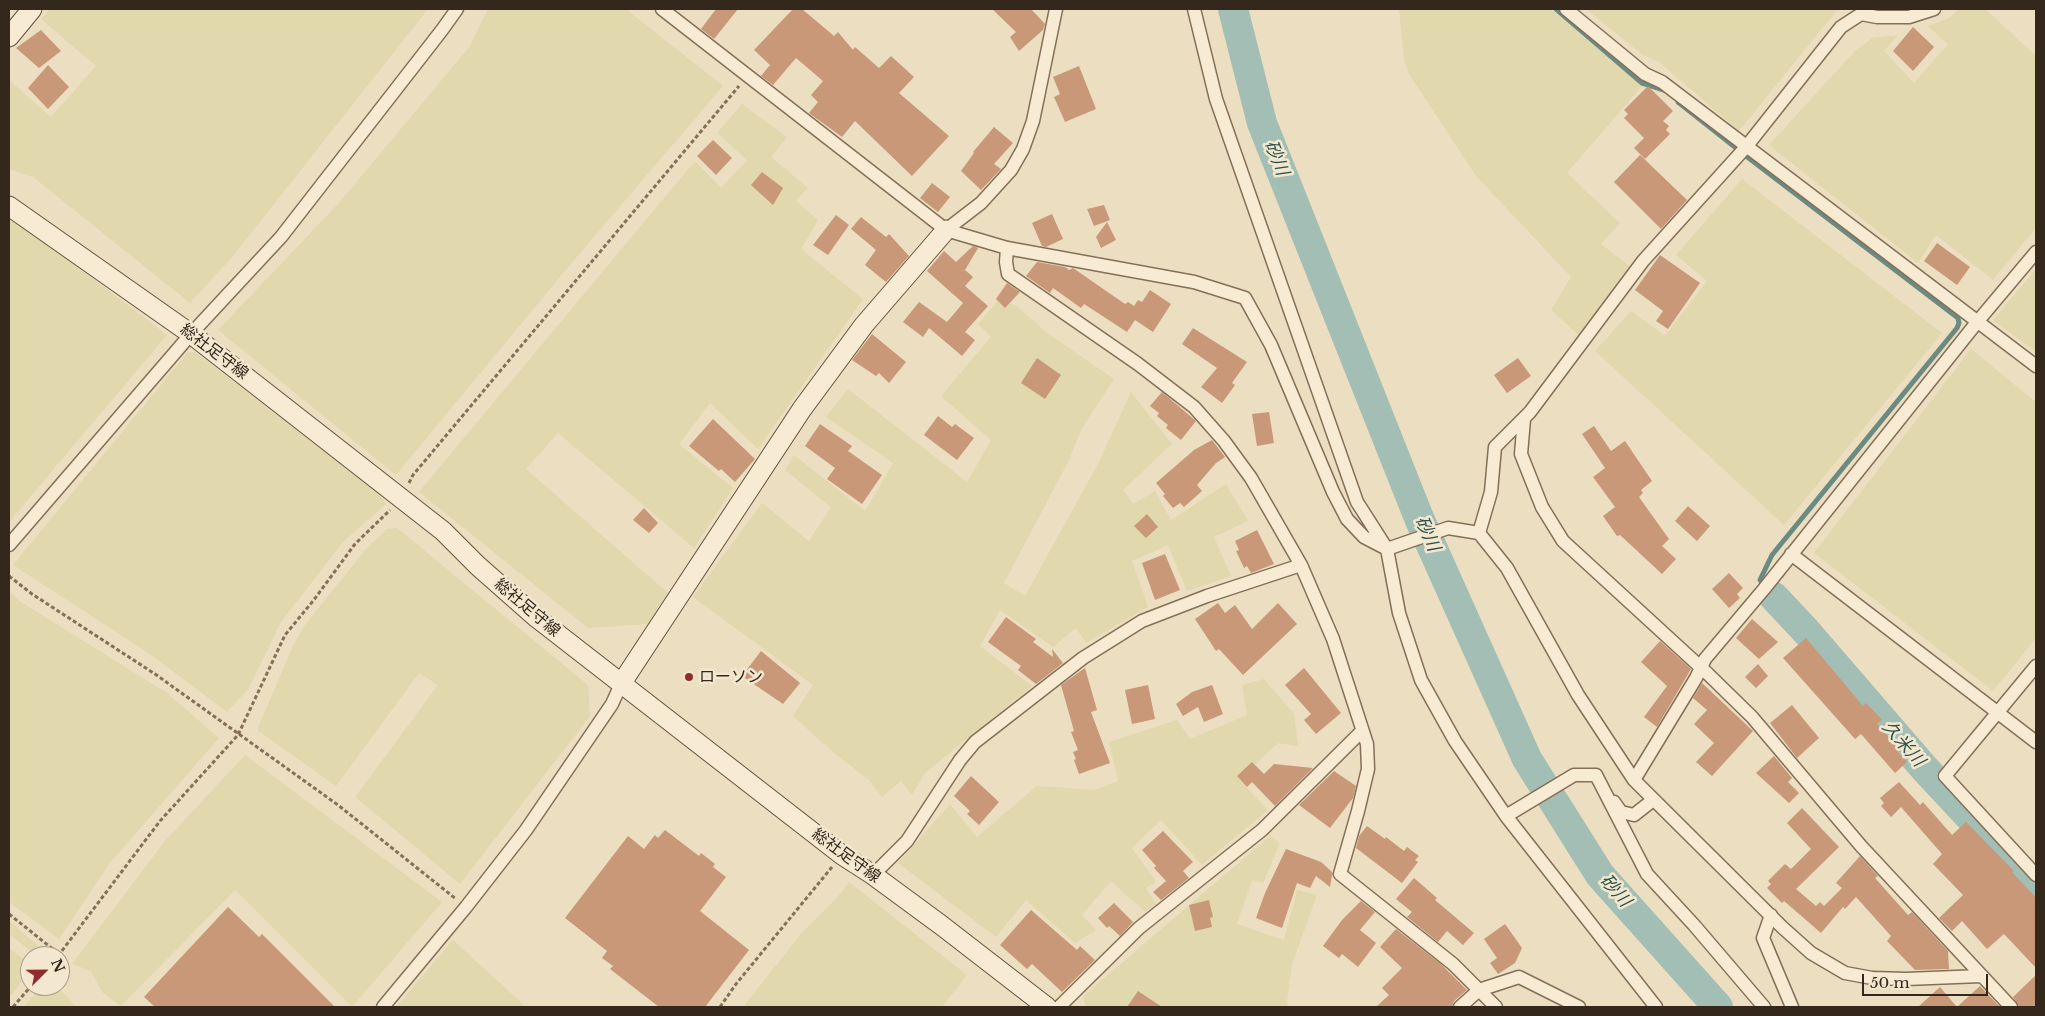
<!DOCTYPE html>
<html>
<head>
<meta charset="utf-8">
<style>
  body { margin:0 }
  #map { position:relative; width:2045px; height:1016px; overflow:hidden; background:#ecdec0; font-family:"Libre Baskerville",serif }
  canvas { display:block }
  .frame { position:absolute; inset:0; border:10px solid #34281d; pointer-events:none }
  .north { position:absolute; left:20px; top:946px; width:50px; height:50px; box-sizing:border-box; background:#f3e8cf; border:1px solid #a79b88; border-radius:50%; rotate:67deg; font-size:14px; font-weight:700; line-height:20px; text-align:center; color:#34281d }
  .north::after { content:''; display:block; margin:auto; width:18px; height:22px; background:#902c2e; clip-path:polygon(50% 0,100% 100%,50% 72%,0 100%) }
  .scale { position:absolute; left:1862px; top:974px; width:126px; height:22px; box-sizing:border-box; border:2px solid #34281d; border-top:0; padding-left:6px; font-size:15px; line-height:18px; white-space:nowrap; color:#34281d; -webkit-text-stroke:4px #f3e8cf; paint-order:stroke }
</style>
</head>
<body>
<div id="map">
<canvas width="2045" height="1016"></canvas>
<div class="frame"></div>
<div class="north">N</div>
<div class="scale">50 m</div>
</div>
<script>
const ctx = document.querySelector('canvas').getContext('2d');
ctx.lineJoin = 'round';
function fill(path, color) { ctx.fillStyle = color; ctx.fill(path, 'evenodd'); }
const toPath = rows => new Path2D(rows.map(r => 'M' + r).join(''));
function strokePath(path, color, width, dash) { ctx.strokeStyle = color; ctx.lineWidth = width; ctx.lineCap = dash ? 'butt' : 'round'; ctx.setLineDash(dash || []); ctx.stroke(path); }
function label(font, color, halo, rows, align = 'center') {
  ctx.font = font + ' "Libre Baskerville","Noto Sans JP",serif'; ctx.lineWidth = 5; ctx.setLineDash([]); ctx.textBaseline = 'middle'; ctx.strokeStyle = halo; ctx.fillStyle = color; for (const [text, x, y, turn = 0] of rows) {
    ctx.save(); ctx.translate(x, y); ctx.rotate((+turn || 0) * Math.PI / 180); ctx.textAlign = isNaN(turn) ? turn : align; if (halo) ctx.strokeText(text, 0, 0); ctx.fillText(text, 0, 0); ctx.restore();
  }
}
const farmland = toPath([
  [50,9,428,9,233,256,190,303,33,177,9,169,9,80,51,117,96,66,41,19],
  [488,9,626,9,723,86,569,266,396,475,218,330,338,204,470,46],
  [1399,9,1551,9,1642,86,1567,173,1620,223,1601,244,1632,268,1582,338,1551,310,1571,277,1476,176,1409,74,1404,60],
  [1586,9,1836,9,1837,10,1739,131,1659,62,1643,55],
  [1959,9,1985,9,2036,56,2036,228,1993,280,1936,235,1918,263,1769,145,1854,52,1872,38,1898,35,1884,51,1914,83,1948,44,1928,26,1949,18],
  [742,104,787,137,771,157,808,188,796,201,818,220,801,249,863,299,758,449,710,403,679,444,733,488,694,548,558,433,526,469,668,593,648,624,588,628,419,492,695,161,721,188,747,160,717,133],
  [1742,179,1942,333,1784,525,1595,351,1631,311,1665,336,1707,281,1676,255],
  [9,215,167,335,9,522],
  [2036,269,2036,352,1993,320],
  [1000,298,1018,307,1047,333,1114,379,1082,428,1068,462,1004,583,1025,596,1099,462,1131,392,1172,444,1123,490,1133,504,1155,491,1171,520,1226,484,1248,521,1214,537,1231,576,1187,591,1168,545,1132,561,1148,607,1086,643,1076,628,1053,647,1000,610,980,646,1032,686,925,773,912,795,901,781,882,797,869,780,834,753,793,716,813,685,693,597,762,503,809,541,831,507,785,470,794,455,865,511,893,463,826,417,848,389,967,482,991,440,941,396,991,337,978,324],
  [1971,349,2036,402,2036,638,1993,691,1814,553],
  [195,352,380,495,386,504,343,542,281,622,249,688,227,712,147,652,13,565,187,353],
  [397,528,588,685,590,716,460,884,355,797,438,685,419,673,336,786,257,730,293,646,304,626,367,548,387,529],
  [9,591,21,602,167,693,219,738,109,864,59,939,9,902],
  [1264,679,1294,714,1298,746,1278,743,1239,779,1268,810,1202,865,1161,820,1132,848,1156,882,1146,888,1156,904,1145,912,1111,881,1082,915,1096,930,1075,943,1026,900,996,937,898,863,950,804,977,837,1037,786,1094,790,1118,781,1109,742,1177,720,1190,739,1247,715,1242,685],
  [245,755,442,902,352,1007,235,890,121,1006,102,992,91,971,72,964,165,841],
  [1270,836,1280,843,1263,883,1252,880,1237,924,1284,940,1297,890,1317,895,1292,964,1287,1002,1288,1007,1086,1007,1083,996],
  [849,882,967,975,942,1007,743,1007,801,934,837,898],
  [9,921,21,931,49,955,37,956,9,934],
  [453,940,526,1007,396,1007],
  [9,948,30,964,30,971,9,998],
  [41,986,53,986,66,995,76,1007,24,1007]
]);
const stream = toPath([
  [1556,9,1642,83,1664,90],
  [1678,102,1750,159,1958,318,1959,323,1957,328,1772,555,1760,580,1774,597]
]);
const river = toPath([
  [1233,9,1262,123,1419,518,1527,759,1600,875,1718,1007],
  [1774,597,1805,630,1925,769,2036,888]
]);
const building = toPath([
  [716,9,738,9,714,39,701,29],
  [793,9,802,9,834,36,838,32,853,50,855,47,879,68,891,56,914,77,899,93,949,136,912,176,855,121,842,137,809,113,818,102,811,95,823,81,796,58,773,85,761,76,770,65,754,50],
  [992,9,1031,9,1045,24,1043,30,1019,51,1010,37,1016,32],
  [1913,27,1934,47,1913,71,1893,51],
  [41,30,61,51,39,68,16,48],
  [48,65,69,87,48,109,28,88],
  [1079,66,1096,109,1065,122,1054,97,1060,94,1053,77],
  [1648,86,1673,111,1663,121,1669,126,1666,130,1670,134,1645,159,1634,148,1644,138,1624,118,1628,114,1624,110],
  [994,127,1013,143,994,164,1001,169,981,190,961,171,974,153,973,152],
  [713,140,732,158,716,175,697,156],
  [1640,155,1687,200,1661,229,1614,182],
  [762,172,783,188,773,205,751,185],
  [932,183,950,197,938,212,920,198],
  [1104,205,1110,220,1094,226,1087,209],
  [1052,214,1063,239,1046,247,1042,246,1032,223],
  [836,215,849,225,828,255,813,245],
  [861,217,886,237,889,234,909,256,886,282,865,265,876,250,851,229],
  [1107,222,1116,240,1101,248,1096,237],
  [1937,243,1970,267,1957,285,1924,261],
  [973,246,978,248,965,270,973,277,965,286,988,306,965,332,975,340,962,356,929,328,923,337,903,322,919,302,947,322,963,303,927,271,944,251,956,262],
  [1660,255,1700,283,1668,329,1656,321,1663,311,1635,290],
  [1037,262,1065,267,1069,270,1073,268,1125,304,1128,302,1134,306,1138,300,1142,302,1150,290,1171,304,1153,332,1135,320,1127,332,1084,304,1081,308,1053,288,1050,293,1026,276],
  [1007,283,1020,292,1005,308,996,299],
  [1193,328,1247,362,1232,383,1235,385,1222,403,1201,387,1217,368,1182,344],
  [872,334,906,362,889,383,879,373,876,376,852,360],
  [1037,358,1061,375,1045,399,1021,383],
  [1518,358,1531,376,1507,393,1494,375],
  [1162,392,1196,421,1181,440,1166,428,1168,425,1157,416,1159,413,1150,406],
  [1269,412,1274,443,1257,446,1252,414],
  [938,416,952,427,955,424,974,438,957,460,924,435],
  [713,419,755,459,735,482,721,469,719,471,689,446],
  [820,424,852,446,848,451,882,475,862,504,827,479,835,468,805,446],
  [1594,426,1611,451,1625,441,1652,481,1641,490,1643,493,1639,497,1669,539,1662,546,1676,559,1662,574,1620,535,1617,536,1603,516,1615,507,1593,477,1605,468,1582,434],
  [1212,440,1225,457,1216,463,1197,485,1202,491,1184,507,1180,503,1173,508,1163,496,1165,494,1156,483,1194,450],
  [1688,506,1710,526,1697,541,1675,521],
  [644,508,658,523,649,533,633,520],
  [1147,514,1158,527,1146,538,1134,526],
  [1257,530,1274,564,1251,573,1247,566,1244,568,1236,551,1239,550,1235,541],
  [1165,554,1180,590,1155,600,1142,563],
  [1729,573,1743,588,1737,594,1740,598,1729,608,1712,589],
  [1218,603,1225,613,1235,605,1252,629,1278,603,1297,624,1243,675,1219,649,1216,651,1195,619],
  [1006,617,1036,639,1033,642,1053,657,1052,649,1063,663,1036,684,1018,670,1021,666,988,642],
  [1752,619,1778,642,1759,659,1736,638],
  [1806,638,1863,706,1866,703,1882,720,1877,724,1899,749,1898,752,1907,762,1895,773,1861,734,1855,739,1783,658],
  [1660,641,1691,669,1657,727,1644,717,1667,686,1641,662],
  [761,651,800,683,783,704,742,676],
  [1758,664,1768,676,1756,688,1745,677],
  [1085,668,1097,710,1091,712,1110,763,1079,774,1074,760,1076,759,1073,752,1078,750,1071,732,1074,731,1061,685],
  [1304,668,1341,713,1316,734,1304,720,1311,714,1285,685],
  [1702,683,1753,731,1712,776,1696,762,1714,743,1694,724,1707,710,1693,698],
  [1148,685,1155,719,1132,724,1125,690],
  [1212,685,1223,714,1204,722,1198,707,1183,716,1176,704,1192,692],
  [1792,705,1819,738,1797,758,1770,723],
  [1774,756,1792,778,1788,782,1799,793,1789,803,1756,773],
  [1252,762,1264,774,1274,764,1313,768,1275,806,1252,782,1247,787,1237,776],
  [1334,771,1356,786,1353,798,1330,828,1299,805],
  [971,776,999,802,979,825,967,814,970,811,954,796],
  [1899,782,1920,805,1923,802,1952,835,1966,822,2014,871,2012,872,2036,898,2036,968,2004,934,1987,949,1962,921,1952,931,1939,918,1963,895,1933,864,1942,854,1901,807,1891,817,1881,806,1884,803,1880,798],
  [1802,808,1839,847,1796,889,1816,906,1820,902,1824,906,1842,888,1836,883,1860,856,1878,876,1875,878,1908,915,1912,912,1948,951,1949,969,1915,970,1887,941,1891,936,1856,897,1845,909,1843,907,1821,933,1784,901,1782,903,1767,888,1771,884,1768,881,1785,864,1791,869,1811,849,1787,823],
  [1367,826,1385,839,1386,837,1404,851,1407,847,1419,856,1415,860,1418,862,1402,883,1356,848,1359,836],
  [665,830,699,856,701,853,715,864,713,867,726,877,700,911,749,950,705,1007,659,1007,610,969,613,966,602,958,607,951,565,918,628,836,644,849,655,835,658,838],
  [1163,831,1193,862,1183,871,1189,878,1161,900,1153,892,1166,881,1154,868,1156,866,1142,850],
  [1286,849,1321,862,1332,872,1332,875,1330,887,1316,876,1310,888,1297,883,1282,928,1256,918,1265,893],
  [1414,878,1437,898,1435,900,1474,933,1463,945,1447,931,1438,942,1407,917,1412,912,1396,899],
  [1209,900,1213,917,1210,918,1212,927,1195,931,1189,905],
  [1361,901,1375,912,1360,930,1376,943,1358,967,1342,954,1339,958,1323,946,1342,920],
  [1114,903,1133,922,1120,936,1109,926,1107,928,1098,918],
  [228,907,259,937,262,934,335,1007,155,1007,144,997],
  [1031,910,1077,950,1080,946,1095,960,1062,992,1032,964,1027,969,1000,945],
  [1505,924,1522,948,1515,963,1498,974,1490,963,1497,958,1484,939],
  [1396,929,1441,964,1467,990,1454,1001,1452,1007,1376,1007,1389,995,1382,988,1402,968,1380,947],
  [2036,975,2036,1007,2019,1007,2013,997],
  [1980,986,2000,1007,1918,1007,1940,987,1957,1007],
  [1138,991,1162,1007,1127,1007]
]);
const path = toPath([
  [409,483,413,475,739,86],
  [9,576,32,594,155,674,338,805,456,899],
  [9,914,59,954],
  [58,956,160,821,238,735,285,635,313,601,355,544,390,510],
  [13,1007,31,986],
  [720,1007,736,984,832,867]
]);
const street = toPath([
  [662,9,946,230,1007,248,1194,282,1245,298,1271,345,1333,492,1347,519,1364,537,1387,549,1448,528,1479,533,1507,568,1578,695,1634,780,1782,927,1811,953,1845,973,1872,978,1906,979,1981,976],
  [1194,9,1216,99,1357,502,1387,549,1399,613,1421,680,1455,741,1506,816,1656,1007],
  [1566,9,1645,74,1662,82,2036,366],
  [946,230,981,203,1011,170,1023,149,1033,121,1056,9],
  [1007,248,1006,262,1008,274,1138,364,1194,407,1224,441,1251,478,1301,565,1333,639,1367,744,1368,769,1358,811,1340,874,1453,964,1496,1007],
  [1524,419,1521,454,1542,507,1563,541,1708,674,1752,717,1861,846,2011,1007],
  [1479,533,1491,492,1495,447,1530,412,1643,261,1746,147,1841,27,1861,14,1877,17,1909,17,1934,9],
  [9,545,191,334,281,237,442,30,457,9],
  [1791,554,2036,742],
  [2036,666,1945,776,2036,875],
  [1596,775,1647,874,1694,925,1764,1007],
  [1634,780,1696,678,1705,659,1764,589,1978,321,2036,252],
  [1614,802,1621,812,1634,815,1653,800],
  [1506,816,1574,775,1596,775],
  [873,875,907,841,960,760,975,742,1083,658,1142,621,1207,596,1301,565],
  [1771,915,1763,938,1792,1007],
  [383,1007,466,907,526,830,612,704,621,684],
  [1059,1007,1139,928,1262,830,1362,731],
  [1460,1007,1479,990,1519,977,1579,1007]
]);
const secondary = toPath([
  [9,37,32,9],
  [9,206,191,334,443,531,478,566,537,618,842,855,873,875,941,925,1047,1007],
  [621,684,802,409,864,325,946,230]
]);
const markers = [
  [689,677,5,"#902c2e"]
];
const streetNames = [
  ["総社足守線",214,352,37],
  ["総社足守線",527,608,40],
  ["総社足守線",846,856,36]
];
const poiNames = [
  ["ローソン",699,677]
];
const waterNames = [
  ["砂川",1276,158,68],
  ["砂川",1427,534,66],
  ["久米川",1903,744,49],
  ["砂川",1615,891,49]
];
fill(farmland, '#e1d8ae');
strokePath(stream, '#6b8b82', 5);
strokePath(river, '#a3beb5', 30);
fill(building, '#c89878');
strokePath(street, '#846f59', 15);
strokePath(secondary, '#65503c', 21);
strokePath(path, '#846f59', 3, [4, 2.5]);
strokePath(street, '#f7ecd3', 12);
strokePath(secondary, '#f7ecd3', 19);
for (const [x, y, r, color] of markers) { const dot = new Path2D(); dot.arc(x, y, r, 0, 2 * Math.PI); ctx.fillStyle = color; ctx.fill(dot); strokePath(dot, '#f3e8cf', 2); }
label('16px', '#34281d', '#f3e8cf', streetNames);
label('16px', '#34281d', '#f3e8cf', poiNames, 'left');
label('italic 18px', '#2d5350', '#f3e8cf', waterNames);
</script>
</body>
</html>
